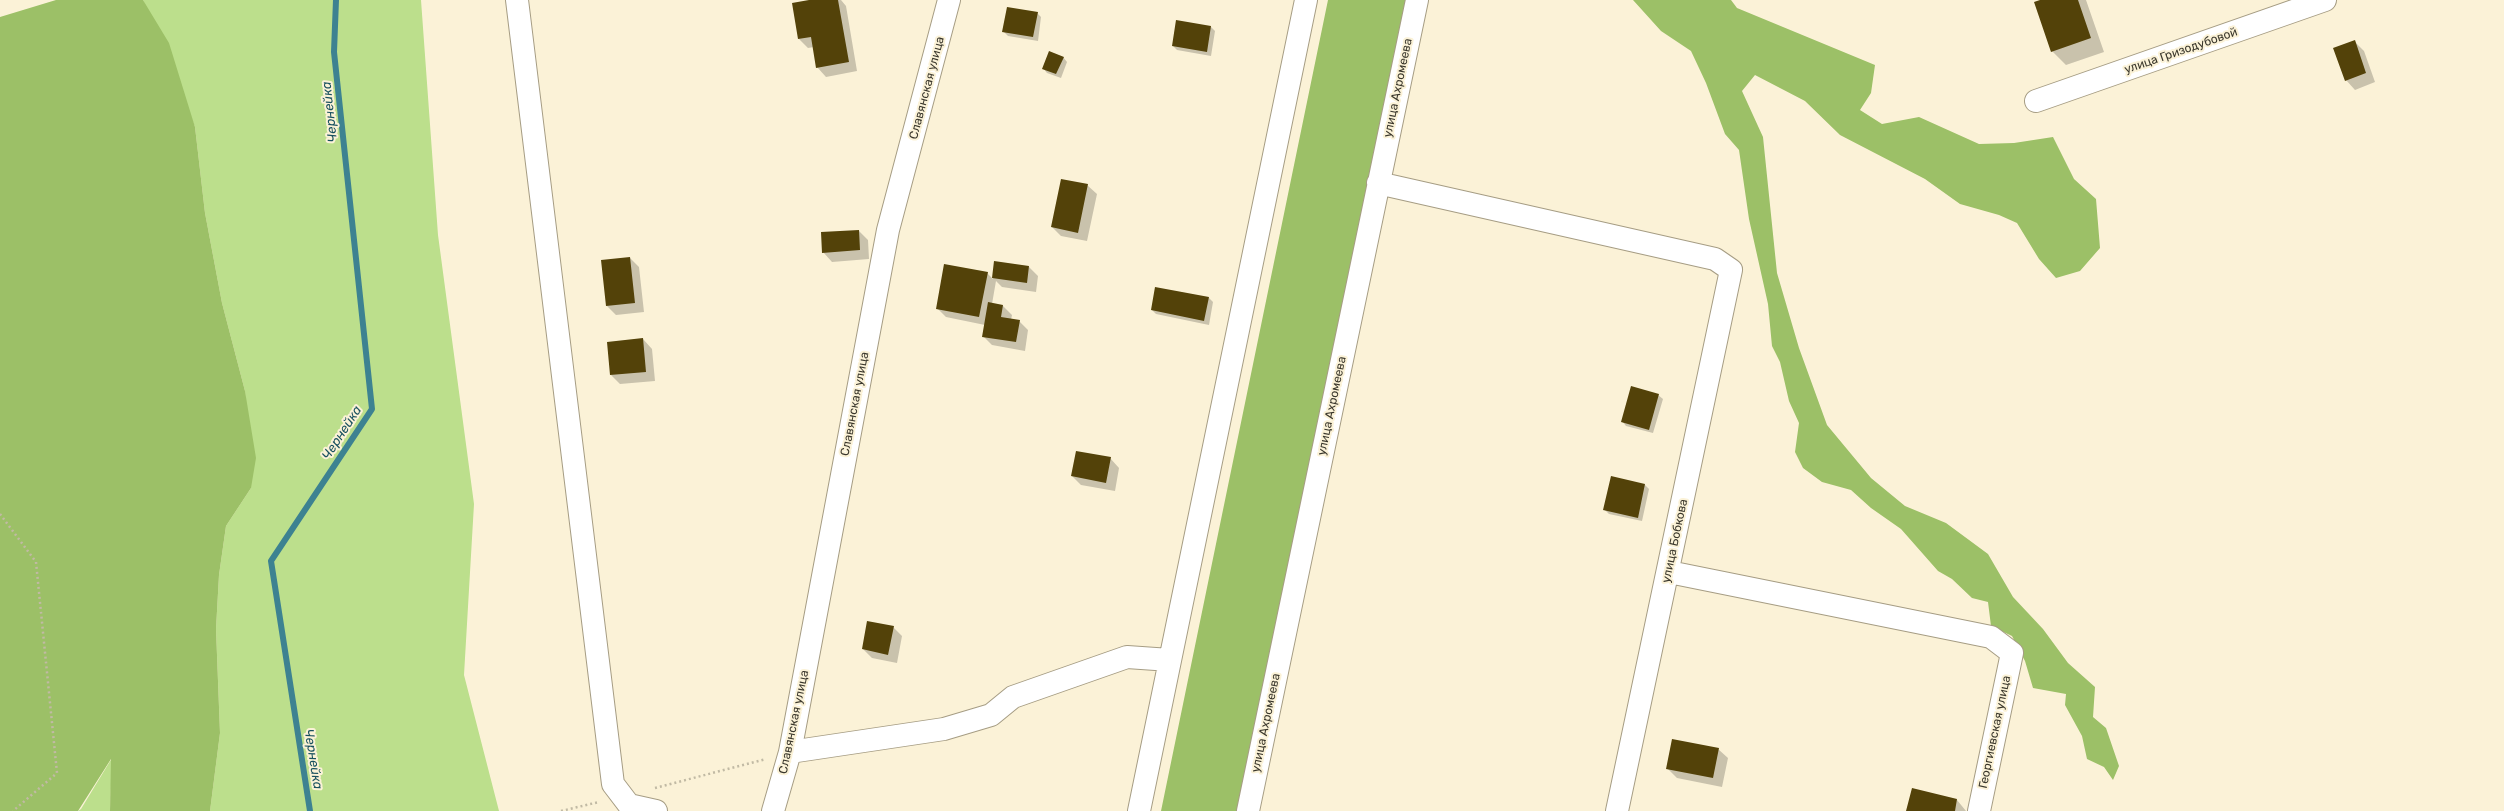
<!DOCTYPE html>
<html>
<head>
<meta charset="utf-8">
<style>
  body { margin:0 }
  canvas { display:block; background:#fbf2d7 }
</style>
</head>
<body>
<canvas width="2504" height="811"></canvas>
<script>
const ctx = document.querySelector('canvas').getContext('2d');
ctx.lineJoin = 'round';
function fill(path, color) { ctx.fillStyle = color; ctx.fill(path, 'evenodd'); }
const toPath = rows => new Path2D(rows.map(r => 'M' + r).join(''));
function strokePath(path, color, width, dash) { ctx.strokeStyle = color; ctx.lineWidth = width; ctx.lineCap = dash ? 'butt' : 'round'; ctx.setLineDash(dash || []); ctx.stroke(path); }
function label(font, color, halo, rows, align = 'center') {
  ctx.font = font + ' Rubik,sans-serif'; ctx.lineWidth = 4; ctx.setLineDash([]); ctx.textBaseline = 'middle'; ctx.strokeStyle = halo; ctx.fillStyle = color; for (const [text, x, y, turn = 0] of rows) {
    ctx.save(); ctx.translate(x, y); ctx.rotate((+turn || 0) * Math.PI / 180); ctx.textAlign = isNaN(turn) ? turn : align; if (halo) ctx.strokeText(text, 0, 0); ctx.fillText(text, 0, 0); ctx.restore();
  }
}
const green = toPath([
  [143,0,421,0,438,235,474,504,464,675,499,811,210,811,220,733,216,629,219,575,226,526,251,488,245,391,222,303,205,213,195,127],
  [112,758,110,811,78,811,81,809]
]);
const forest = toPath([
  [56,0,143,0,169,43,195,127,205,213,222,303,245,391,256,458,251,488,226,526,219,575,216,629,220,733,210,811,110,811,111,759,78,811,0,811,0,17],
  [1328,0,1420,0,1247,811,1161,811],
  [1633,0,1731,0,1737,8,1875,65,1871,93,1860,110,1882,124,1919,117,1979,144,2014,143,2053,137,2074,179,2096,199,2100,248,2080,271,2056,278,2039,259,2017,223,1999,215,1960,204,1925,179,1840,135,1805,101,1755,75,1742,91,1763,137,1777,273,1799,348,1827,425,1871,478,1905,506,1946,523,1988,554,2013,597,2043,629,2068,663,2095,687,2093,717,2106,728,2119,766,2113,780,2104,767,2087,759,2082,736,2065,705,2066,694,2033,688,2025,661,2012,636,1991,626,1988,602,1972,598,1952,579,1938,571,1901,529,1871,508,1851,490,1822,482,1803,468,1795,452,1799,423,1789,401,1780,362,1772,346,1768,304,1749,219,1739,150,1725,134,1706,83,1691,51,1661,31]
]);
const shadow = toPath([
  [815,0,841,0,846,6,857,71,826,77,817,67,814,47,808,48,799,39],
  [2043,0,2086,0,2104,52,2066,65,2052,51],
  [1037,13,1041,17,1038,41,1008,36,1004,32],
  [1211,27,1215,31,1211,56,1177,50,1173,46],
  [2354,41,2364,51,2375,82,2355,90,2346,80],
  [1063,57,1067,62,1061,78,1047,73,1043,68],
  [1087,185,1097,194,1087,241,1061,236,1052,227],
  [859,231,868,240,869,259,832,262,823,252],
  [630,258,639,267,644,312,616,315,607,306,602,261],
  [995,262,1029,267,1038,276,1036,292,1002,287,996,281,992,304,1003,306,1012,315,1011,320,1019,321,1028,330,1025,351,992,345,983,336,985,325,946,317,937,308,987,273,993,279],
  [1209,298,1213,302,1209,325,1156,314,1152,310],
  [643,339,652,349,655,381,620,384,611,375],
  [1658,395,1663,399,1653,433,1626,426,1622,421],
  [1110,458,1119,468,1115,491,1081,485,1072,476],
  [1612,478,1645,485,1649,489,1642,521,1609,514,1604,509],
  [893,627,902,636,897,663,872,658,863,649],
  [1718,749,1728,758,1722,787,1677,778,1668,769],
  [1913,789,1957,800,1966,811,1907,811]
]);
const stream = toPath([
  [310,811,271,561,372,409,334,52,336,0]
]);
const building = toPath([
  [809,0,838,0,849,62,816,68,811,37,798,39,792,3],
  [2040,0,2078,0,2091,38,2051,52,2034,2],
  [1007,7,1038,12,1033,37,1002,32],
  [1176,20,1211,26,1207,52,1172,46],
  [2355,40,2366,73,2345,81,2333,48],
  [1049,51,1064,57,1056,74,1042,69],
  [1061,179,1088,184,1078,233,1051,227],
  [859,230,860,250,822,253,821,232],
  [630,257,635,303,606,306,601,260],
  [994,261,1029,266,1027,283,992,278],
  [944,264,988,272,979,317,936,309],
  [1155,287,1209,297,1204,321,1151,310],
  [988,302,1003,305,1001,317,1020,320,1016,342,982,337],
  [643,338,646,372,610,375,607,342],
  [1631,386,1659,394,1649,430,1621,422],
  [1076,451,1111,457,1106,483,1071,476],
  [1611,476,1645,484,1638,518,1603,510],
  [867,621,894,626,888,655,862,649],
  [1672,739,1719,748,1713,778,1666,769],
  [1912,788,1957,799,1955,811,1906,811]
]);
const path = toPath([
  [0,514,36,562,57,773,13,811],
  [655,788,766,759],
  [561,811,599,802]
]);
const minor = toPath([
  [517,0,613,784,629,805,656,811],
  [2036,101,2325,0],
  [1378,183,1715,259,1731,270,1617,811],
  [1669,572,1991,637,2012,653,1979,811],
  [790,752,944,729,991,715,1013,697,1127,657,1170,660],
  [773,811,790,752,888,230,949,0],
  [1139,811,1306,0],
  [1248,811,1417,0]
]);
const streetNames = [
  ["улица Гризодубовой",2181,51,-19],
  ["Славянская улица",927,88,-75],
  ["улица Ахромеева",1398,88,-78],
  ["Славянская улица",855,404,-79],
  ["улица Ахромеева",1332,406,-78],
  ["улица Бобкова",1675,541,-78],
  ["Славянская улица",794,722,-78],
  ["улица Ахромеева",1266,723,-78],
  ["Георгиевская улица",1995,732,-78]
];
const waterNames = [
  ["Чернейка",330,112,-96],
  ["Чернейка",342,433,-57],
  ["Чернейка",313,759,81]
];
fill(green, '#bcdf8c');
fill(forest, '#9cc067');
fill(shadow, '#0003');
strokePath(stream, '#3d8291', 6);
fill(building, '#534209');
strokePath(minor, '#a69d84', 24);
strokePath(path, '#c1baa4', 2.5, [2, 3]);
strokePath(minor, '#fff', 22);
label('12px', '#3a372c', '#fbf2d7', streetNames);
label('italic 13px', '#18505f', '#fbf2d7', waterNames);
</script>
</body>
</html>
